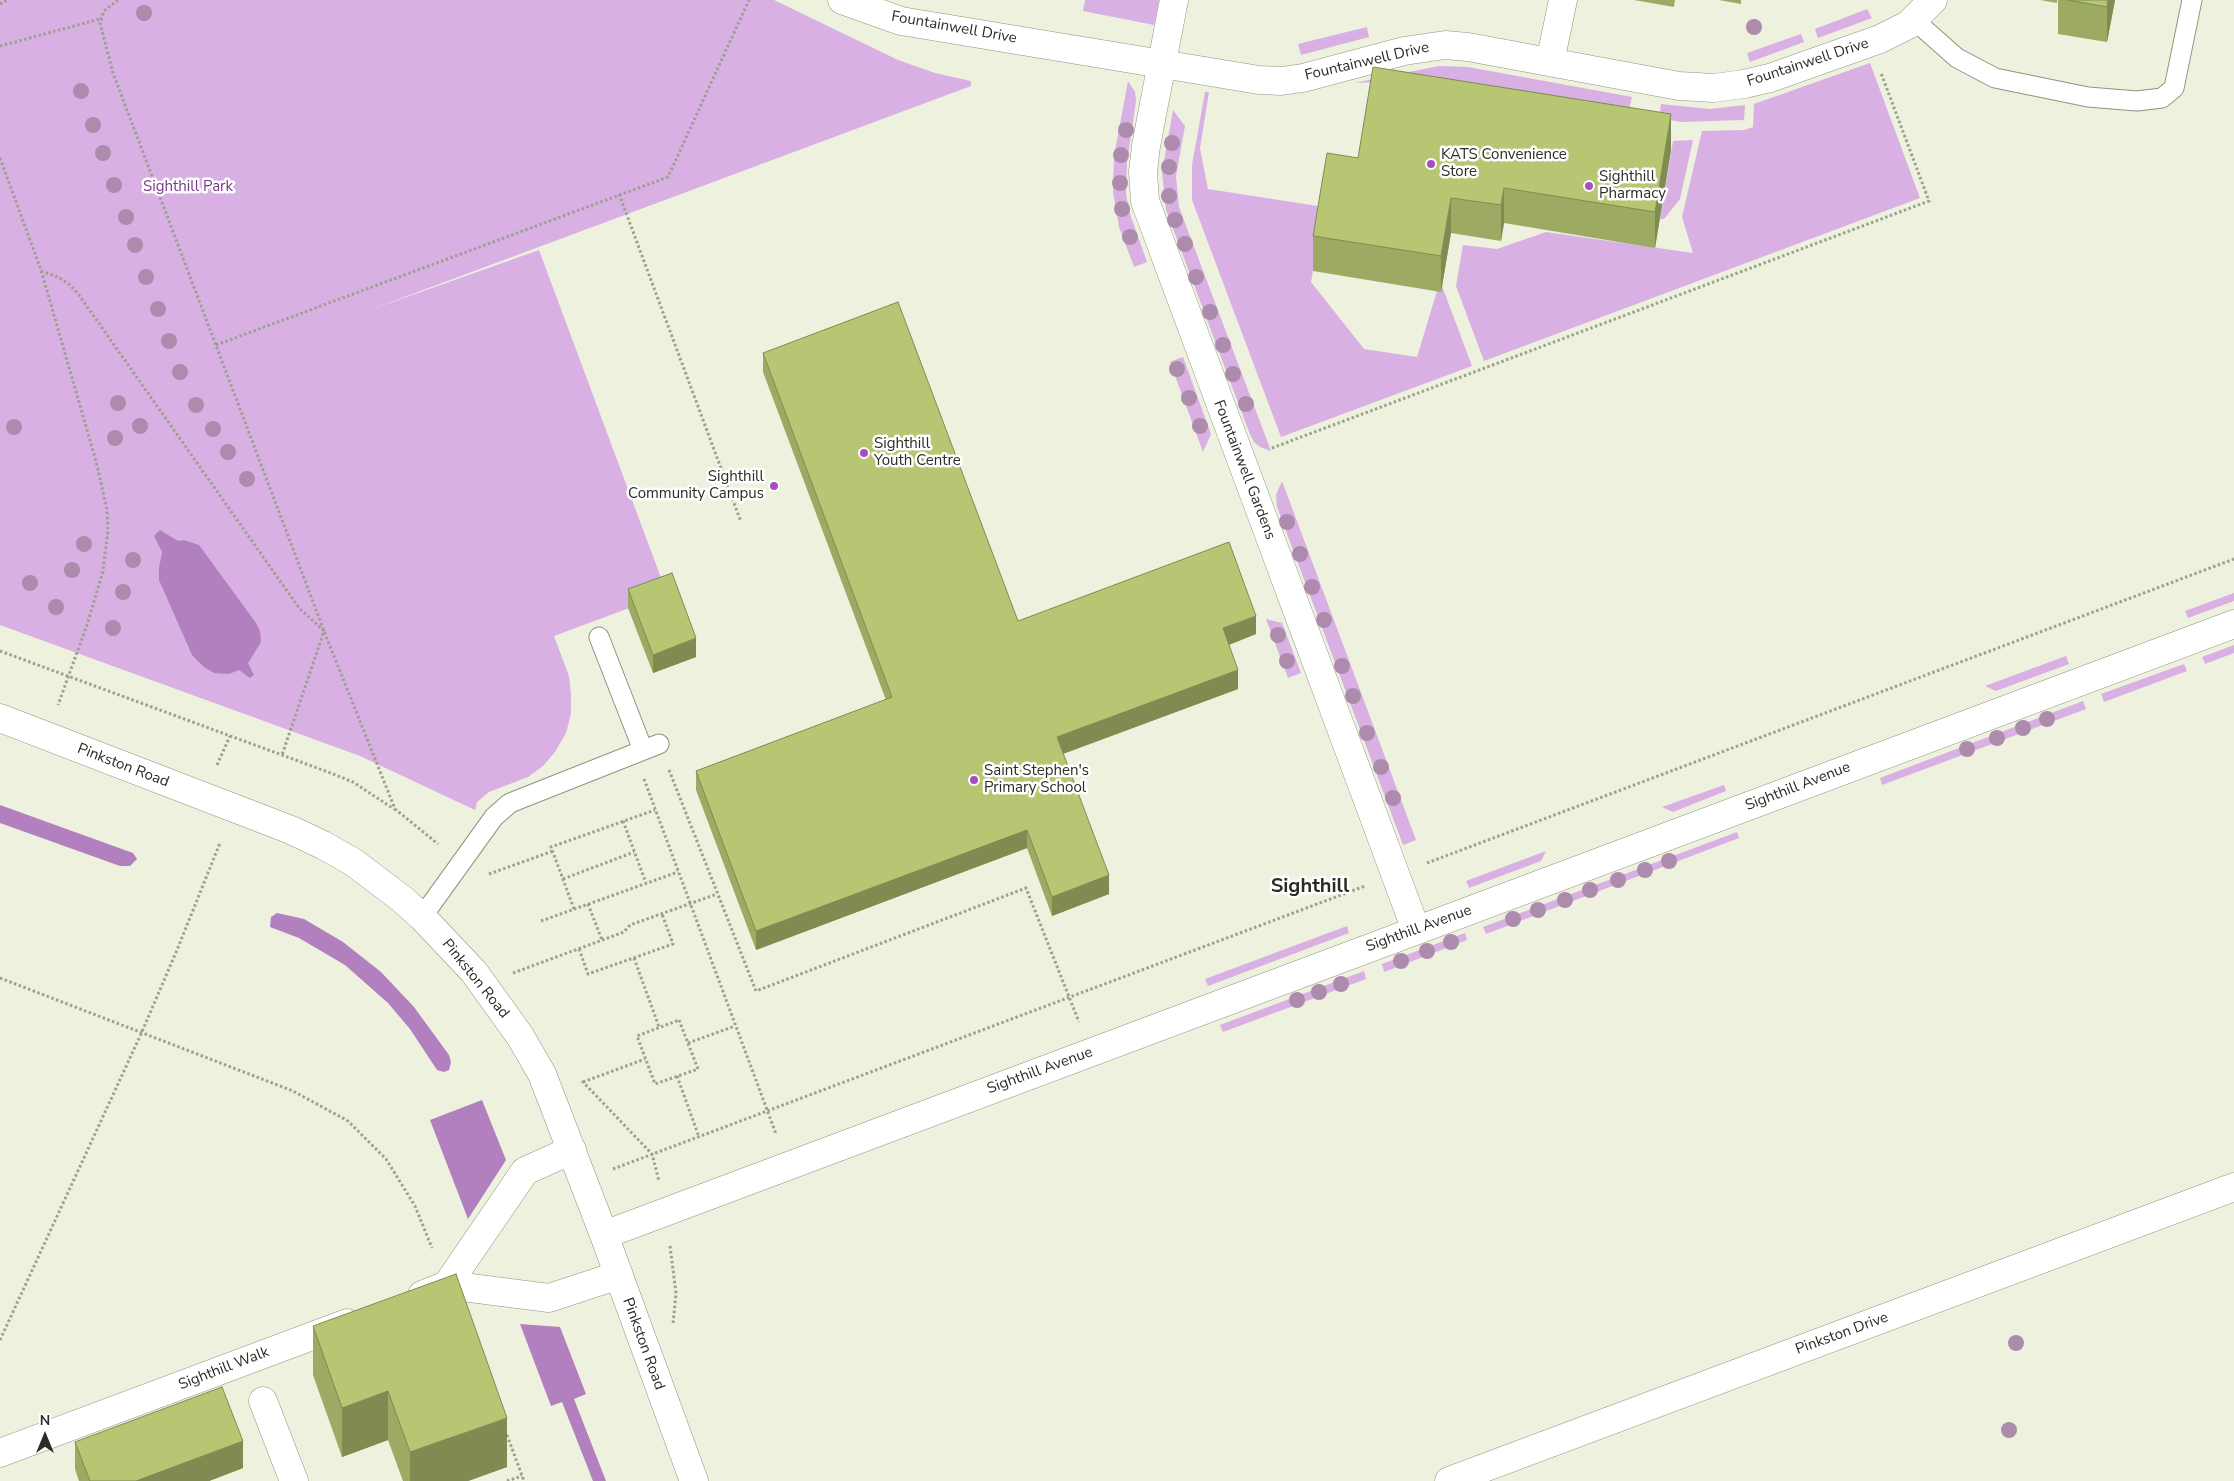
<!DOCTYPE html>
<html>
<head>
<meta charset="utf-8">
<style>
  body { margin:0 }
  #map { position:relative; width:2234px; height:1481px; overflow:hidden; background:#edf1dd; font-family:"Nunito Sans",sans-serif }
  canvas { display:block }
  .north { position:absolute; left:20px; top:1411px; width:50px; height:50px; -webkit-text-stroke:4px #fff; paint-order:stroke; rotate:0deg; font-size:14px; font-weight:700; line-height:20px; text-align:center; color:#2b2c25 }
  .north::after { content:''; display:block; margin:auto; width:18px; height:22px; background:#2b2c25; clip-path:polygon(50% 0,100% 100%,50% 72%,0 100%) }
</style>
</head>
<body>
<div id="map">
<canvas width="2234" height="1481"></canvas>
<div class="north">N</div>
</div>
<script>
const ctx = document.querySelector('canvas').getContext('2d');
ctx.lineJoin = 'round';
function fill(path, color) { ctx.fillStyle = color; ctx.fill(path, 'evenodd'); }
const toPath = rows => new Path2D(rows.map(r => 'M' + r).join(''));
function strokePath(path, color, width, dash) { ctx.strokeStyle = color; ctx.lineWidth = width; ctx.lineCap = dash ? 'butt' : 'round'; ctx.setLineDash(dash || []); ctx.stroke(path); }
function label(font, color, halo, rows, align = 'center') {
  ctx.font = font + ' "Nunito Sans",sans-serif'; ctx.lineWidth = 5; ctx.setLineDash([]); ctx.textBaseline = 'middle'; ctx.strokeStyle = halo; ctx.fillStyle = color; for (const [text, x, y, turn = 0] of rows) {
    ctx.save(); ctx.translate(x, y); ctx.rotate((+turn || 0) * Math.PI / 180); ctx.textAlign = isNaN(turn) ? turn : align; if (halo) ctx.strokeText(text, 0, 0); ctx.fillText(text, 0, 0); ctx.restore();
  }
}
const green = toPath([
  [0,0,774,0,898,60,935,73,971,81,971,86,367,311,539,250,667,594,554,636,569,676,571,694,571,714,566,733,555,752,543,766,528,777,489,792,477,802,475,810,360,756,0,625],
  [1085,0,1159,0,1154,25,1083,11],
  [1867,9,1872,18,1818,38,1815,29],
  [1367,27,1369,37,1301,55,1298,44],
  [1801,34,1804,42,1750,62,1747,53],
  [1870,63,1920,198,1484,361,1456,286,1463,245,1497,249,1546,232,1693,253,1682,217,1702,131,1744,130,1753,127,1754,104],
  [1439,66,1468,67,1632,97,1628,114,1412,80,1354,83],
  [1128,81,1135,92,1136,101,1127,163,1126,195,1131,217,1147,262,1134,267,1119,227,1113,192,1114,156],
  [1205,92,1209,92,1200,148,1208,189,1324,207,1311,282,1364,349,1417,357,1437,291,1441,291,1442,286,1472,366,1281,437,1192,200,1192,165],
  [1661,104,1710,109,1745,105,1744,120,1681,122,1659,118],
  [1173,110,1185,126,1176,176,1179,207,1271,451,1260,447,1254,442,1249,432,1166,210,1162,172],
  [1693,140,1680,199,1664,219,1660,219,1673,141],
  [1183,357,1211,434,1203,452,1170,362],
  [1282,481,1416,840,1403,845,1277,507,1276,495],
  [2234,593,2234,601,2188,618,2185,611],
  [1266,619,1282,623,1301,673,1288,678],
  [2234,645,2234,653,2205,664,2202,657],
  [2066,656,2069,664,1996,691,1985,686],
  [2184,664,2187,671,2104,702,2101,694],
  [2083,701,2086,709,1882,785,1880,778],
  [1724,785,1726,791,1673,812,1662,807],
  [1737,832,1739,838,1486,934,1483,927],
  [1546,851,1541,861,1469,888,1466,881],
  [1347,926,1349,933,1208,986,1205,979],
  [1465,933,1467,940,1384,972,1382,964],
  [1364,971,1366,979,1223,1032,1220,1025]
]);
const water = toPath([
  [160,530,178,541,184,540,199,545,256,623,260,631,261,642,248,663,254,675,250,678,239,670,229,674,214,673,204,667,192,655,159,580,159,568,162,552,154,536],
  [0,805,133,853,137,859,130,866,120,866,0,823],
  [277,913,304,919,321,929,343,942,381,972,414,1007,449,1055,451,1062,449,1070,444,1072,437,1070,410,1029,388,1003,345,965,299,938,270,927,271,917],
  [482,1100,506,1160,468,1219,430,1120],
  [520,1324,560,1327,586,1394,574,1399,606,1481,593,1481,562,1402,551,1406]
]);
const path = toPath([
  [118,0,104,11,100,23,113,73,324,631,395,809,438,844],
  [0,4,7,0],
  [0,46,100,19],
  [0,158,41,270,96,461,107,510,108,530,103,571,87,625,58,705],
  [619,194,741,522],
  [41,271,58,277,70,285,79,295,299,608,324,631,282,755],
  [216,345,668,177,749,0],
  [1272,448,1929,201,1881,73],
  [0,651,328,772,353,782,394,809],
  [217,765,230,736],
  [669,770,756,991,1026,888,1079,1022],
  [644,779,776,1134],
  [623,821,646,883],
  [1427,863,2234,559],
  [489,874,553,851],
  [563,879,634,852],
  [588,904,602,940],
  [574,909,551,847,655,810],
  [541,921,678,872],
  [579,949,588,974,673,944,662,914],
  [634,958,659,1027],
  [513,973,624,932,630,925,717,894],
  [0,978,293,1091,348,1121,386,1159,415,1206,432,1248],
  [679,1020,698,1069,655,1084,637,1036,679,1020],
  [688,1043,735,1026],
  [677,1076,699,1137],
  [582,1081,652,1154,659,1181],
  [583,1082,645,1059],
  [613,1169,1365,886],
  [670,1246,676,1293,673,1324],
  [0,1340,141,1034,177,950,220,843],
  [507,1435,524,1481],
  [507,1481,522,1476]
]);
const service = toPath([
  [1914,20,1957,58,1995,78,2088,97,2137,101,2162,98,2174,88,2192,0],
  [599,637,643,750],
  [422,917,494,817,510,803,659,744]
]);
const pedestrian = toPath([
  [447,1285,549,1298,619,1275],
  [422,1295,447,1285,525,1171,572,1150],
  [0,1453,347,1323]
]);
const minor = toPath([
  [842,0,901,21,1259,80,1281,81,1303,78,1404,51,1445,45,1468,47,1679,86,1714,88,1744,84,1770,78,1880,39,1908,25,1933,0],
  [1550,62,1563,0],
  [263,1401,294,1481]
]);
const tertiary = toPath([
  [1174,0,1146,146,1143,172,1145,201,1416,930],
  [0,718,291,830,323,845,353,862,402,899,422,917,474,972,520,1036,542,1074,604,1235,694,1481],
  [604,1235,2234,624],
  [1449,1481,2234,1187]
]);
const trees = [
  [144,13],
  [1754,27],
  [81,91],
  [93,125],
  [1126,130],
  [1172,143],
  [103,153],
  [1121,155],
  [1169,167],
  [1120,183],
  [114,185],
  [1169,196],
  [1122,209],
  [126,217],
  [1175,220],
  [1130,237],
  [1185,244],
  [135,245],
  [146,277],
  [1196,277],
  [158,309],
  [1210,312],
  [169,341],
  [1223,345],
  [1177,369],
  [180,372],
  [1233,374],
  [1189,398],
  [118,403],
  [1246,404],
  [196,405],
  [140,426],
  [1200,426],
  [14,427],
  [213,429],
  [115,438],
  [228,452],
  [247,479],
  [1287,522],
  [84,544],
  [1300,554],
  [133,560],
  [72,570],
  [30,583],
  [1312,587],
  [123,592],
  [56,607],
  [1324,620],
  [113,628],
  [1278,635],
  [1287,661],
  [1342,666],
  [1353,696],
  [2047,719],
  [2023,728],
  [1367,733],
  [1997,738],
  [1967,749],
  [1381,767],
  [1393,798],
  [1669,861],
  [1645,870],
  [1618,880],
  [1590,890],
  [1565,900],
  [1538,910],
  [1513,919],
  [1451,942],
  [1427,951],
  [1401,961],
  [1341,984],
  [1319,992],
  [1297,1000],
  [2016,1343],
  [2009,1430]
];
const wall = toPath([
  [1634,0,1675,0,1674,7],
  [1719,0,1741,0,1741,4],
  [2040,0,2057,0,2057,3],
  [2058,0,2115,0,2107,42,2058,34],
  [1671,150,1655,248,1504,223,1501,241,1451,233,1441,292,1313,271,1313,236,1358,158],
  [763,353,1018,621,1256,634,1229,645,1238,689,1063,754,1109,894,1052,916,1027,848,756,950,696,790,696,771,886,700,763,372],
  [628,589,696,657,653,673,628,608],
  [313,1326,507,1467,468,1481,403,1481,388,1440,342,1457,313,1375],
  [75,1442,243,1468,209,1481,79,1481,75,1469]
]);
const shadedWall = toPath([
  [2108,0,2115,0,2107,42,2107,7],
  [1671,114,1671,150,1655,248,1655,212],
  [1504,188,1504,223,1501,241,1501,205],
  [1451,198,1451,233,1441,292,1441,256],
  [1256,616,1256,634,1223,647,1223,628],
  [696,638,696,657,653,673,653,655],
  [1238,670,1238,689,1057,756,1057,737],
  [1027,830,1027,848,756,950,756,931],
  [1109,875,1109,894,1052,916,1052,897],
  [388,1391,388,1440,342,1457,342,1408],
  [507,1418,507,1467,468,1481,410,1481,410,1452],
  [243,1441,243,1468,209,1481,136,1481]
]);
const building = toPath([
  [2068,0,2108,0,2107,7,2068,0],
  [1373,67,1671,114,1655,212,1504,188,1501,205,1451,198,1441,256,1313,236,1327,153,1358,158,1373,67],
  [898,302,1018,621,1229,542,1256,616,1223,628,1238,670,1057,737,1109,875,1052,897,1027,830,756,931,696,771,892,697,763,353,898,302],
  [672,573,696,638,653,655,628,589,672,573],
  [456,1274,507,1418,410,1452,388,1391,342,1408,313,1326,456,1274],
  [222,1387,243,1441,136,1481,90,1481,75,1442,222,1387]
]);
const markers = [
  [1431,164,5,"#a64fbc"],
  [1589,186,5,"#a64fbc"],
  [864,453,5,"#a64fbc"],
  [774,486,5,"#a64fbc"],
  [974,780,5,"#a64fbc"]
];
const streetNames = [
  ["Fountainwell Drive",954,28,10],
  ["Fountainwell Drive",1367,62,-13],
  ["Fountainwell Drive",1808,63,-18],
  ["Fountainwell Gardens",1244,470,69],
  ["Pinkston Road",123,766,21],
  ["Sighthill Avenue",1798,787,-21],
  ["Sighthill Avenue",1419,929,-20],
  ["Pinkston Road",475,979,51],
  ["Sighthill Avenue",1040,1071,-20],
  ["Pinkston Drive",1842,1334,-20],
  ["Pinkston Road",643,1344,70],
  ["Sighthill Walk",224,1369,-21]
];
const poiNames = [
  ["KATS Convenience",1441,155],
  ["Store",1441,172],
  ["Sighthill",1599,177],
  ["Pharmacy",1599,194],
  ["Sighthill",874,444],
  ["Youth Centre",874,461],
  ["Sighthill",764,477,"right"],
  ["Community Campus",764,494,"right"],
  ["Saint Stephen's",984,771],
  ["Primary School",984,788]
];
const parkNames = [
  ["Sighthill Park",188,187]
];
const districtNames = [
  ["Sighthill",1310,887]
];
fill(green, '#d9b0e4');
fill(water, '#b27fbf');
strokePath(service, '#8f9481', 21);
strokePath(pedestrian, '#8f9481', 29);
strokePath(minor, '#8f9481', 29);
strokePath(tertiary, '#8f9481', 29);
strokePath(path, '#9da091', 3, [2.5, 2.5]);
strokePath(service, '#fff', 19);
strokePath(pedestrian, '#fff', 28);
strokePath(minor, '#fff', 28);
strokePath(tertiary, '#fff', 28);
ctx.fillStyle = '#ac8bad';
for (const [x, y] of trees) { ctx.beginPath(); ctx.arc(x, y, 8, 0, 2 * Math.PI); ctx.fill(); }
fill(wall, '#9daa63');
fill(shadedWall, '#7f8b50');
fill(building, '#b6c673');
strokePath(building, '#7f8b50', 1);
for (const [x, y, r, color] of markers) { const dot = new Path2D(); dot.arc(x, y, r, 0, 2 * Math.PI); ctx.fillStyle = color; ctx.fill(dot); strokePath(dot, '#fff', 2); }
label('15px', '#2b2c25', '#fff', streetNames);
label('15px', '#2b2c25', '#fff', poiNames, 'left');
label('15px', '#773886', '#fff', parkNames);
label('bold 20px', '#2b2c25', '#fff', districtNames);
</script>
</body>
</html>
